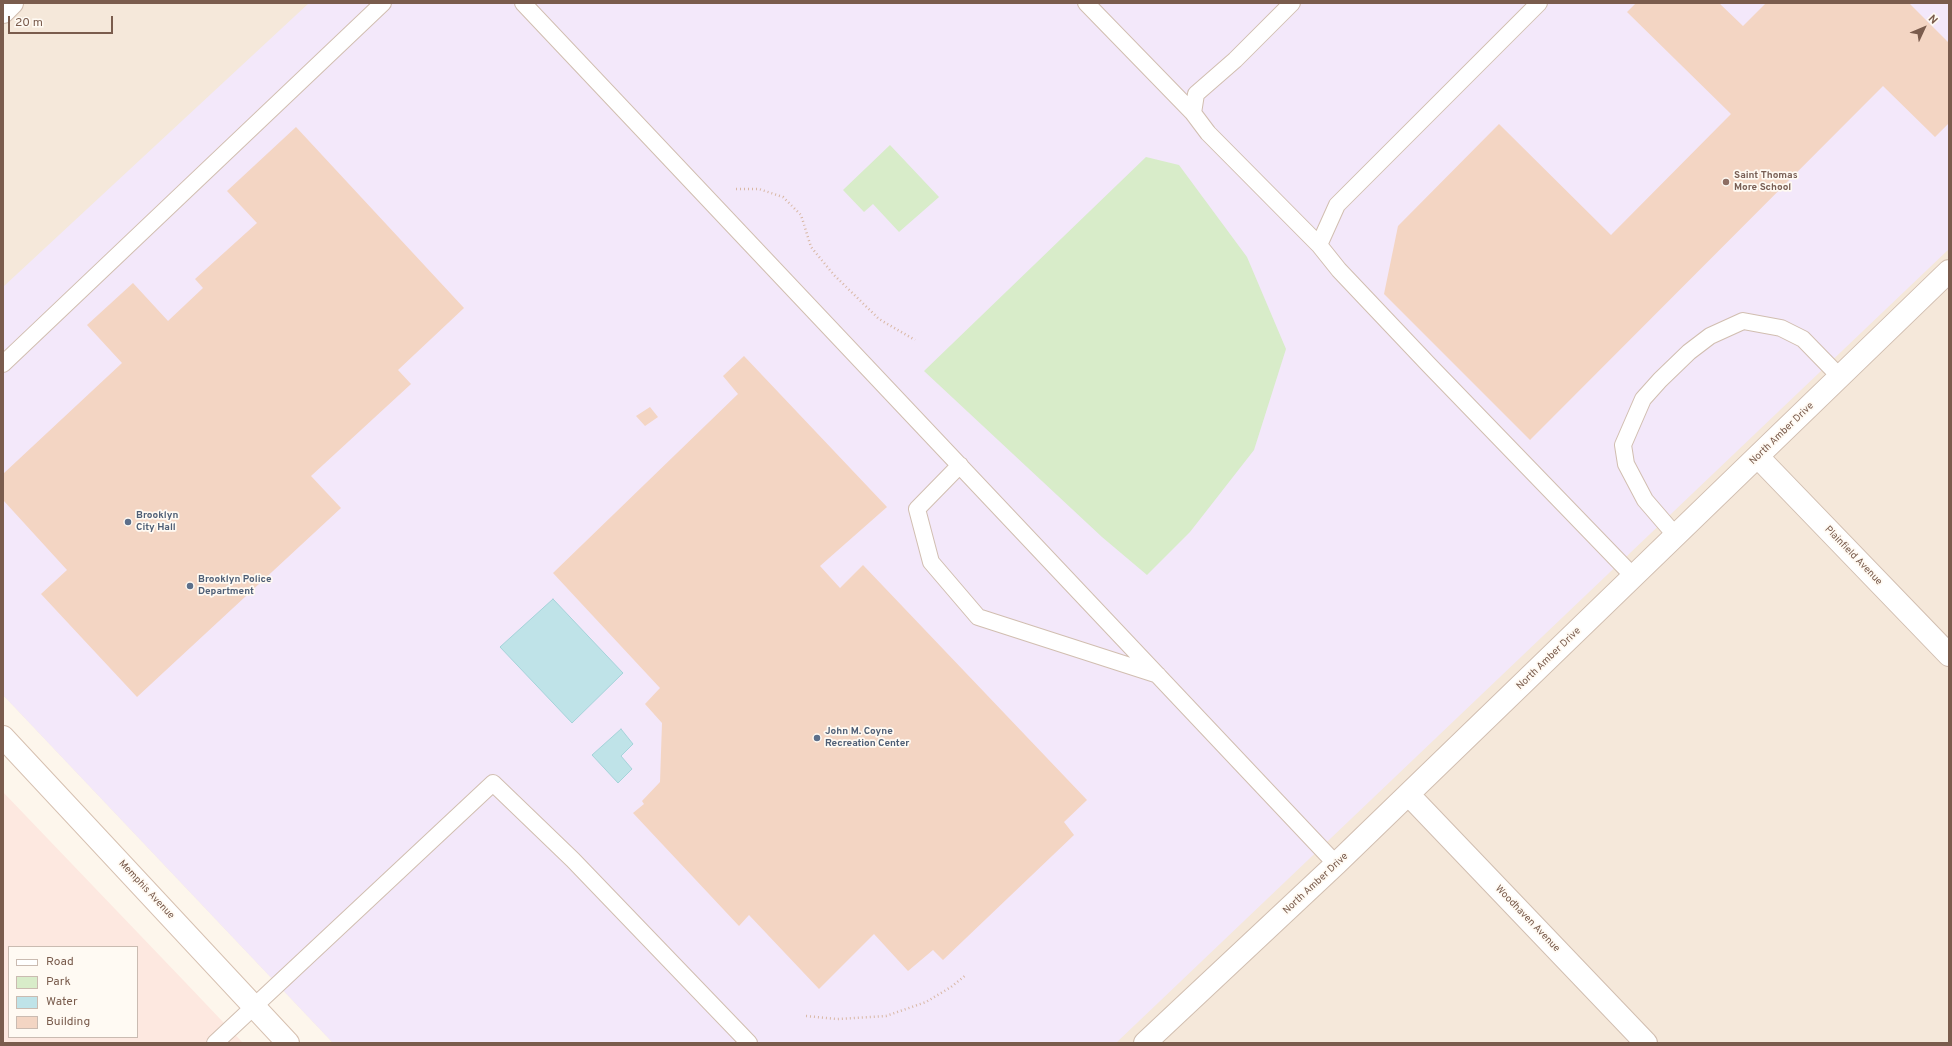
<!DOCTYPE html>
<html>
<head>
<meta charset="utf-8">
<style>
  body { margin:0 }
  #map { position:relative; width:1952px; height:1046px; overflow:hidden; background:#fdf6ec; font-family:Overpass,sans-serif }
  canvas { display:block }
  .frame { position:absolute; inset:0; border:4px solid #7a5c4d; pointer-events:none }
  .legend { position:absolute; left:8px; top:946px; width:130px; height:92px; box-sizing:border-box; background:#fffaf3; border:1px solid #cabbb1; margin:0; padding:5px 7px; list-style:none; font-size:12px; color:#7a5c4d }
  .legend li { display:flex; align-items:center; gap:8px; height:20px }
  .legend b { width:20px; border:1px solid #cabbb1 }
  .north { position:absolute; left:1904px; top:8px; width:40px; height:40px; -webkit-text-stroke:3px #fffaf3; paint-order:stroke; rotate:46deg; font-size:11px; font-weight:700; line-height:16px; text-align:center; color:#7a5c4d }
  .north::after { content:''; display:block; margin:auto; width:14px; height:18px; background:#7a5c4d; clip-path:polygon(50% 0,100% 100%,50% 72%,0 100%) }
  .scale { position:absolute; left:8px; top:16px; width:105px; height:18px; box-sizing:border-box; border:2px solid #7a5c4d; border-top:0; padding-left:5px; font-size:12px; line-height:14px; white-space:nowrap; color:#7a5c4d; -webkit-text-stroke:3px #fffaf3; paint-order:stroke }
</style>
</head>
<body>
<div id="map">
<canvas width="1952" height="1046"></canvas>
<div class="frame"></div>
<ul class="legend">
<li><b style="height:5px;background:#fff"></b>Road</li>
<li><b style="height:11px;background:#d8ecc9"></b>Park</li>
<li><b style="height:11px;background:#bfe3e8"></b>Water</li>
<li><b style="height:11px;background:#f3d5c3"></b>Building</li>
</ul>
<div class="north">N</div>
<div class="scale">20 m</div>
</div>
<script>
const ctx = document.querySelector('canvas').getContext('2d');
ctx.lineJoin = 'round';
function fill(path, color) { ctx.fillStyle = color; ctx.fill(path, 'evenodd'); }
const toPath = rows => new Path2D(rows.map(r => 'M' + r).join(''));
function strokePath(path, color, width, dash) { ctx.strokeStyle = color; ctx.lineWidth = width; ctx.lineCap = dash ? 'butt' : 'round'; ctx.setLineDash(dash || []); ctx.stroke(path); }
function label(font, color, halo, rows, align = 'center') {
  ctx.font = font + ' Overpass,sans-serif'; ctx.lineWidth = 3.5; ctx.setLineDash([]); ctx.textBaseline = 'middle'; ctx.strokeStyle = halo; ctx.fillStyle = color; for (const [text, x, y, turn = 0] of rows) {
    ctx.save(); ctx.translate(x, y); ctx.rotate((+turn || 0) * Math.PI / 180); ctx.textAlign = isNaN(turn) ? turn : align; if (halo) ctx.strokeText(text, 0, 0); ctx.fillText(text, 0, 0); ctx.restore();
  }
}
const residential = toPath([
  [3,3,1949,3,1949,1043,333,1043,3,695]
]);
const commercial = toPath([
  [3,792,185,982,243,1043,3,1043],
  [9,947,137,947,137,1037,9,1037]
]);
const education = toPath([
  [309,3,1949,3,1949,249,1116,1043,333,1043,3,695,3,287]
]);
const green = toPath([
  [890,145,939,197,899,232,873,204,864,212,843,190],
  [1146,157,1179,165,1247,257,1286,349,1254,450,1190,532,1147,575,1102,537,924,371]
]);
const water = toPath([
  [553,599,623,673,572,723,500,647,553,599],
  [621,729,633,744,621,756,632,769,618,783,592,755,621,729]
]);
const building = toPath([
  [1636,3,1719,3,1743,26,1766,3,1909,3,1949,43,1949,123,1935,137,1883,86,1530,440,1384,294,1398,226,1499,124,1611,235,1731,114,1627,12],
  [296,127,464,308,398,370,411,384,311,476,341,508,137,697,41,594,67,570,3,500,3,474,122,363,87,325,133,283,168,321,203,288,195,279,257,223,227,191],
  [744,356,887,507,820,566,840,588,863,565,1087,800,1064,822,1074,835,943,960,933,950,908,971,874,934,819,989,749,915,739,926,633,813,644,804,642,801,660,782,662,723,645,704,660,688,553,573,738,394,723,376],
  [650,407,658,417,645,426,636,416]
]);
const path = toPath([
  [736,189,759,189,783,197,801,215,811,247,834,275,879,319,915,340],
  [806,1016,837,1019,886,1016,926,1002,951,987,966,975]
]);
const service = toPath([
  [523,3,1336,864],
  [1086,3,1193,113],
  [1292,3,1235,60,1196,94,1193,113,1208,133,1319,245],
  [1539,3,1337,205,1319,245,1339,270,1429,365,1634,577],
  [3,364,383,3],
  [960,465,917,509,931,562,978,617,1158,675],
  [1676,536,1645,500,1626,464,1623,445,1643,399,1660,380,1689,352,1710,336,1743,321,1781,328,1803,339,1840,377],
  [215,1043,493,783,573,860,749,1043]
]);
const minor = toPath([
  [3,12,12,3],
  [1758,457,1949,655],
  [1409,795,1646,1043],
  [1145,1043,1336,864,1949,271]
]);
const secondary = toPath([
  [3,737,288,1043]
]);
const markers = [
  [1726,182,4,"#8d6e63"],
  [128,522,4,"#5c6f8a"],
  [190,586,4,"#5c6f8a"],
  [817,738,4,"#5c6f8a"]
];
const educationNames = [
  ["Saint Thomas",1734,176],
  ["More School",1734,188]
];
const streetNames = [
  ["North Amber Drive",1782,434,-44],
  ["Plainfield Avenue",1853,556,46],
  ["North Amber Drive",1549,659,-44],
  ["North Amber Drive",1316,884,-43],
  ["Memphis Avenue",146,890,47],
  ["Woodhaven Avenue",1527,919,46]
];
const serviceNames = [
  ["Brooklyn",136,516],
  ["City Hall",136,528],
  ["Brooklyn Police",198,580],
  ["Department",198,592],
  ["John M. Coyne",825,732],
  ["Recreation Center",825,744]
];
fill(residential, '#f5e8da');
fill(commercial, '#fde8e0');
fill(education, '#f3e8fa');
fill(green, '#d8ecc9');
fill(water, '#bfe3e8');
strokePath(water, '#a5d3da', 1);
fill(building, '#f3d5c3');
strokePath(service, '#d1beb0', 18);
strokePath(minor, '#d1beb0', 24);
strokePath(secondary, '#d6c0b0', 24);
strokePath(path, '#d9b8a5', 2.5, [1, 3]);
strokePath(service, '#fff', 16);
strokePath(minor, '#fff', 22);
strokePath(secondary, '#fff', 22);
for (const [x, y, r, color] of markers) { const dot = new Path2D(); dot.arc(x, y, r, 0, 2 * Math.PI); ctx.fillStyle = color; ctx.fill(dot); strokePath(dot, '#fffaf3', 1.5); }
label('bold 10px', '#785e54', '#fffaf3', educationNames, 'left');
label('10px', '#7a5c4d', '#fffaf3', streetNames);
label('bold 10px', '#4e5e75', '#fffaf3', serviceNames, 'left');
</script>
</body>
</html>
